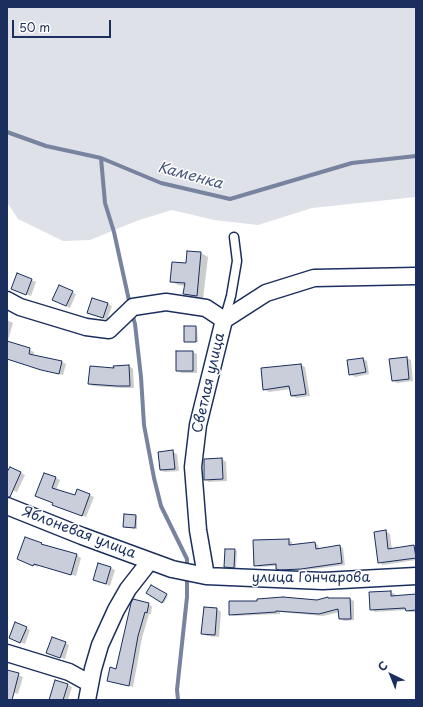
<!DOCTYPE html>
<html>
<head>
<meta charset="utf-8">
<style>
  body { margin:0 }
  #map { position:relative; width:423px; height:707px; overflow:hidden; background:#fff; font-family:"Playpen Sans",sans-serif }
  canvas { display:block }
  .frame { position:absolute; inset:0; border:8px solid #1b2f5e; pointer-events:none }
  .north { position:absolute; left:371px; top:655px; width:40px; height:40px; -webkit-text-stroke:3px #fff; paint-order:stroke; rotate:317deg; font-size:11px; font-weight:700; line-height:16px; text-align:center; color:#1b2f5e }
  .north::after { content:''; display:block; margin:auto; width:14px; height:18px; background:#1b2f5e; clip-path:polygon(50% 0,100% 100%,50% 72%,0 100%) }
  .scale { position:absolute; left:12px; top:20px; width:99px; height:18px; box-sizing:border-box; border:2px solid #1b2f5e; border-top:0; padding-left:5px; font-size:12px; line-height:14px; white-space:nowrap; color:#1b2f5e; -webkit-text-stroke:3px #fff; paint-order:stroke }
</style>
</head>
<body>
<div id="map">
<canvas width="423" height="707"></canvas>
<div class="frame"></div>
<div class="north">С</div>
<div class="scale">50 m</div>
</div>
<script>
const ctx = document.querySelector('canvas').getContext('2d');
ctx.lineJoin = 'round';
function fill(path, color) { ctx.fillStyle = color; ctx.fill(path, 'evenodd'); }
const toPath = rows => new Path2D(rows.map(r => 'M' + r).join(''));
function strokePath(path, color, width, dash) { ctx.strokeStyle = color; ctx.lineWidth = width; ctx.lineCap = dash ? 'butt' : 'round'; ctx.setLineDash(dash || []); ctx.stroke(path); }
function label(font, color, halo, rows, align = 'center') {
  ctx.font = font + ' "Playpen Sans",sans-serif'; ctx.lineWidth = 3; ctx.setLineDash([]); ctx.textBaseline = 'middle'; ctx.strokeStyle = halo; ctx.fillStyle = color; for (const [text, x, y, turn = 0] of rows) {
    ctx.save(); ctx.translate(x, y); ctx.rotate((+turn || 0) * Math.PI / 180); ctx.textAlign = isNaN(turn) ? turn : align; if (halo) ctx.strokeText(text, 0, 0); ctx.fillText(text, 0, 0); ctx.restore();
  }
}
const green = toPath([
  [7,7,416,7,416,197,312,208,258,225,214,220,172,210,139,220,90,240,63,241,18,219,7,202]
]);
const shadow = toPath([
  [188,252,201,253,208,257,203,299,191,297,185,294,185,286,178,285,171,281,187,264],
  [18,274,36,282,31,296,17,291],
  [72,292,76,294,70,308,57,302],
  [107,303,112,306,107,320,88,313],
  [7,320,13,323,8,340,7,340],
  [196,327,197,328,198,342,185,341],
  [18,345,34,352,33,356,62,362,66,364,63,375,46,371,18,362],
  [193,352,197,354,197,373,182,373,177,371],
  [407,358,411,360,413,381,397,383,393,381],
  [363,359,367,361,369,374,355,377,350,374],
  [301,365,305,367,310,396,296,398,292,396,291,389,269,392,264,389],
  [129,366,133,369,134,388,122,388,93,386,89,384,115,369],
  [173,452,177,454,179,471,165,472,160,470],
  [222,459,226,462,227,481,209,482,205,479],
  [21,473,25,475,17,492,7,488,7,475],
  [56,478,60,480,56,490,75,496,78,490,94,497,86,517,57,507,54,503,41,498],
  [136,516,137,517,137,529,124,527],
  [385,531,390,534,392,550,416,546,416,560,383,565,379,562],
  [25,538,46,546,77,555,81,558,76,576,38,565,38,567,18,559],
  [288,540,292,542,292,545,315,543,318,545,319,549,339,546,343,548,345,565,306,570,284,571,277,569,277,566,259,567,255,565],
  [226,550,237,551,236,568,225,566],
  [111,568,115,570,110,586,94,580],
  [152,586,168,596,164,603,147,593],
  [391,592,395,594,395,597,416,595,416,612,410,612,406,610,375,612,371,609],
  [329,599,350,599,354,601,354,620,344,621,340,618,340,612,323,616,280,612,280,614,234,616,230,614,258,602,317,601],
  [134,600,152,606,151,614,149,614,142,638,133,687,108,680,117,670],
  [205,608,217,609,221,612,219,637,207,636,202,633],
  [26,628,30,630,25,644,14,640],
  [65,643,69,645,65,659,47,653],
  [7,671,23,677,18,694,7,691],
  [68,685,72,687,68,700,50,700]
]);
const stream = toPath([
  [7,132,46,146,101,158,161,183,230,199,352,163,416,156],
  [101,158,105,203,114,232,130,305],
  [132,313,135,324,141,377,144,425,154,478,161,506,187,559,187,568],
  [178,700,177,690,187,597,187,575]
]);
const building = toPath([
  [187,251,201,252,197,296,183,294,185,283,170,282,172,262,186,263,187,251],
  [17,273,32,279,26,295,11,289,17,273],
  [59,285,73,291,66,306,52,300,59,285],
  [92,298,108,303,103,318,87,313,92,298],
  [184,326,196,326,196,342,184,342,184,326],
  [7,341,30,348,29,354,62,361,59,374,41,370,7,359,7,341],
  [176,351,193,351,193,371,176,371,176,351],
  [407,357,409,379,392,381,389,359,407,357],
  [363,358,366,372,349,375,347,360,363,358],
  [301,364,306,394,291,396,289,386,263,390,261,368,301,364],
  [129,365,130,386,117,386,88,384,90,366,114,368,113,366,129,365],
  [173,450,175,469,160,470,158,452,173,450],
  [222,458,223,479,204,480,204,459,222,458],
  [10,467,21,472,10,497,7,497,7,472,10,467],
  [44,473,56,477,52,488,75,495,77,489,90,494,82,516,52,505,53,503,35,496,44,473],
  [124,514,136,515,135,528,123,527,124,514],
  [386,530,388,549,414,545,416,558,378,563,374,532,386,530],
  [25,537,42,543,41,544,77,554,71,575,34,564,33,566,17,559,25,537],
  [289,539,289,545,315,542,316,549,340,545,342,563,301,569,279,570,276,569,276,564,254,566,253,540,289,539],
  [225,549,235,549,234,568,224,567,225,549],
  [98,563,111,567,106,584,93,580,98,563],
  [151,585,167,594,162,603,146,593,151,585],
  [391,591,391,596,416,594,416,610,406,611,405,608,370,610,369,592,391,591],
  [283,597,317,600,328,597,328,598,350,598,351,619,339,619,338,609,319,614,276,611,276,612,229,615,229,601,257,601,257,599,283,597],
  [133,599,149,603,147,613,145,612,138,636,129,686,107,681,110,667,116,669,131,603,133,599],
  [204,607,217,608,215,635,201,634,204,607],
  [15,622,27,627,20,643,9,638,15,622],
  [52,637,66,642,60,658,46,653,52,637],
  [7,670,19,673,12,700,7,700,7,670],
  [55,680,68,684,63,700,49,700,55,680]
]);
const service = toPath([
  [225,317,231,296,237,261,234,237]
]);
const minor = toPath([
  [7,300,20,307,86,327,109,330,133,307,166,302,206,308,224,320],
  [7,506,82,536,172,569,206,576,323,581,416,576],
  [206,576,198,530,193,467,198,425,224,320,266,293,314,278,416,276],
  [7,653,69,672,89,683],
  [87,700,93,669,100,645,116,610,128,589,150,561]
]);
const streetNames = [
  ["Светлая улица",209,383,-77],
  ["Яблоневая улица",79,533,21],
  ["улица Гончарова",311,578]
];
const waterNames = [
  ["Каменка",190,176,15]
];
fill(green, '#dee1e7');
fill(shadow, '#0003');
strokePath(stream, '#77839f', 4);
fill(building, '#caceda');
strokePath(building, '#1b2f5e', 1);
strokePath(service, '#1b2f5e', 11);
strokePath(minor, '#1b2f5e', 19);
strokePath(service, '#fff', 8);
strokePath(minor, '#fff', 16);
label('14px', '#1b2f5e', '#fff', streetNames);
label('italic 15px', '#49597e', '#fff', waterNames);
</script>
</body>
</html>
